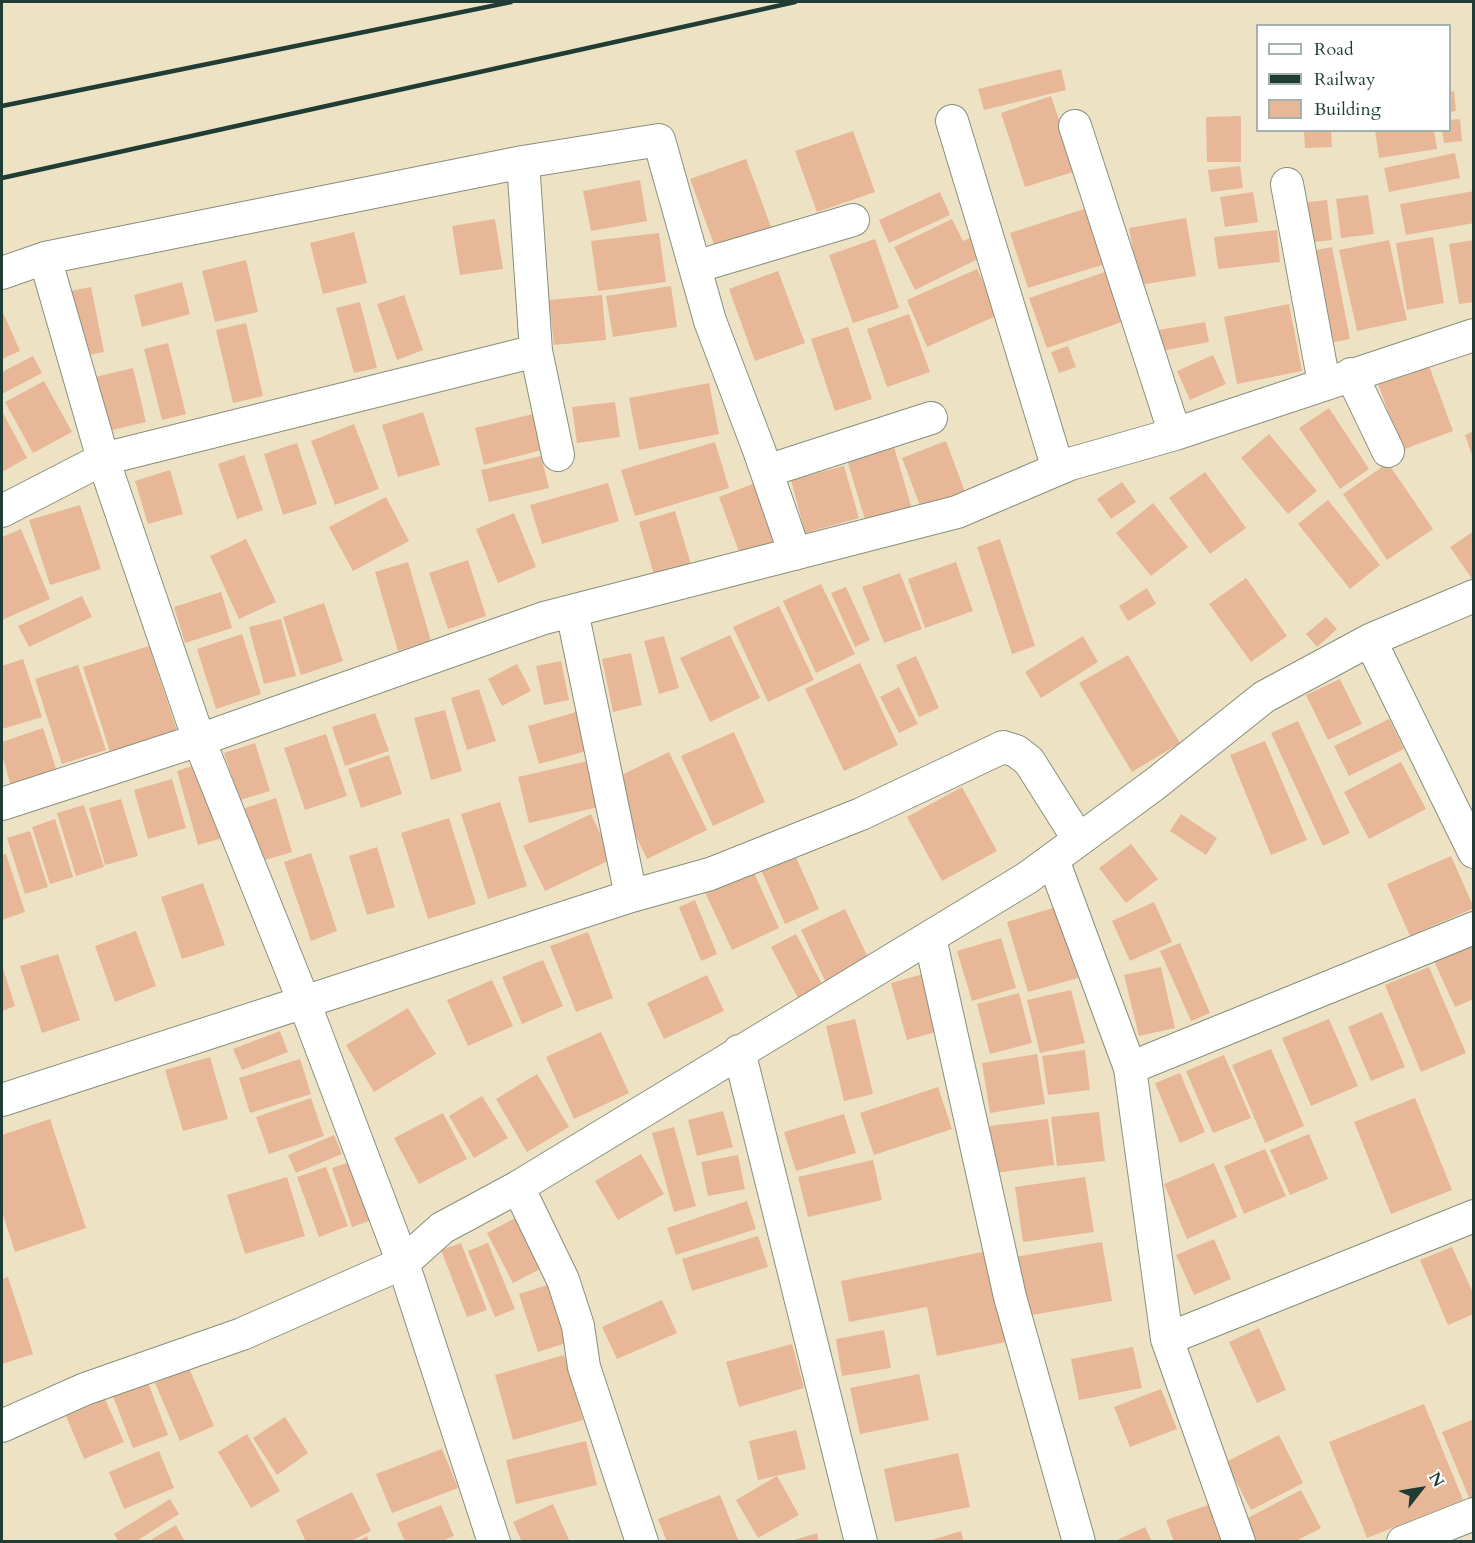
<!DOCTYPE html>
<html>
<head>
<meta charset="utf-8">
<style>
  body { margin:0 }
  #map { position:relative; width:1475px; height:1543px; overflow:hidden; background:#eee2c4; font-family:Cardo,serif }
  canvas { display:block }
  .frame { position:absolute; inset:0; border:3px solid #1f3d34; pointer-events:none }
  .legend { position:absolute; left:1256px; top:24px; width:195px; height:108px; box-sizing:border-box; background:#fff; border:2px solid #a5b1ae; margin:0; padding:8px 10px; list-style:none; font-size:18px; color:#1f3d34 }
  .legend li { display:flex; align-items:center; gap:12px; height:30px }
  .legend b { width:30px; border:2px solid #a5b1ae }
  .north { position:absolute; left:1391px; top:1459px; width:60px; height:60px; -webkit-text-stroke:4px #fff; paint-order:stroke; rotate:59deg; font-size:16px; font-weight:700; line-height:24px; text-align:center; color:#1f3d34 }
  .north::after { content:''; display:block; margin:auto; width:21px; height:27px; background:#1f3d34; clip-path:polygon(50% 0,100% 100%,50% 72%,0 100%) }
</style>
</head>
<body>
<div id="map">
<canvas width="1475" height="1543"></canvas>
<div class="frame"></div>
<ul class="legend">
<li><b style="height:8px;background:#fff"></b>Road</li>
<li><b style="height:8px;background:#1f3d34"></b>Railway</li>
<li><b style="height:16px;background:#e8b797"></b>Building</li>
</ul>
<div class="north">N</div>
</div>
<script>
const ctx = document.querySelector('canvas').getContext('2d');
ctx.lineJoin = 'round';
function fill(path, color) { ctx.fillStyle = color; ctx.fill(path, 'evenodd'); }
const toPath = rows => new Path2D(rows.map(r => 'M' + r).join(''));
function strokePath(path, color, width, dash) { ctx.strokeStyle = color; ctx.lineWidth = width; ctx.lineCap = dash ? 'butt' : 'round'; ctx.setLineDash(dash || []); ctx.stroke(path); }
const building = toPath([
  [1061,69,1066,90,984,110,978,89],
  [1454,91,1456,111,1450,112,1450,92],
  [1051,96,1076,171,1025,187,1001,113],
  [1241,116,1241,162,1207,162,1206,117],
  [1460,119,1462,141,1444,143,1442,130,1450,130,1450,120],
  [1304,130,1331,130,1332,147,1305,148],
  [1375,130,1434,130,1437,149,1379,158],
  [853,131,875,192,817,212,795,151],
  [1455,153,1460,178,1389,192,1384,168],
  [746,159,771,227,715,247,690,179],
  [1240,166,1243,188,1211,192,1208,170],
  [640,180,647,221,591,231,583,191],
  [1474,191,1474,223,1406,235,1400,204],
  [940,192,950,215,889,243,879,220],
  [1253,192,1258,222,1225,227,1220,197],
  [1368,195,1374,234,1341,238,1336,199],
  [1327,200,1332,240,1305,243,1300,203],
  [1090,207,1108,263,1028,288,1010,233],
  [1186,218,1196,276,1139,285,1129,228],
  [495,219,503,269,460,275,452,226],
  [952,219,963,241,972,237,982,257,915,290,894,247],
  [1277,230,1280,262,1218,269,1214,237],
  [354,232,367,283,323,294,310,243],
  [659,233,666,282,598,291,591,241],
  [1433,237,1444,303,1407,310,1396,243],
  [875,239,899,308,853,323,829,255],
  [1389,240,1407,320,1357,331,1339,250],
  [1474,240,1474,302,1459,304,1449,244],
  [1332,247,1350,339,1324,344,1306,252],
  [246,260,258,312,215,322,202,271],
  [977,269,998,315,927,347,907,300],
  [1111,270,1128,320,1047,348,1029,298],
  [778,271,805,343,755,361,729,289],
  [182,282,190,314,142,327,134,295],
  [671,286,677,327,613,337,606,296],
  [91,287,104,352,83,356,70,291],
  [404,295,423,350,397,360,377,304],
  [602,295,606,340,554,345,549,300],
  [360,302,377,368,354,373,336,308],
  [1289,304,1302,371,1237,384,1224,317],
  [2,310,20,351,2,359],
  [909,314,930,372,887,387,867,329],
  [1205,322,1209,342,1151,353,1147,332],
  [246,323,263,396,233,403,216,330],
  [848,327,872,399,835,411,811,339],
  [168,343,186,414,162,420,144,349],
  [1068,346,1076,367,1059,373,1051,352],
  [1213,355,1226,384,1190,400,1177,371],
  [33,356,42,373,2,394,2,372],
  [1428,363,1453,431,1402,450,1377,381],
  [133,368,146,422,104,432,91,378],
  [44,381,72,432,33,453,5,402],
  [709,383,719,434,639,450,629,398],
  [615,402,620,437,577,443,572,407],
  [1329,408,1369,469,1340,489,1299,428],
  [2,411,27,458,2,472],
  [423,412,440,465,398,477,382,425],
  [533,414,542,450,484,465,475,428],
  [354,424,379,489,335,505,311,441],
  [1474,431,1474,458,1473,458,1465,435],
  [1269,434,1317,491,1288,514,1241,458],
  [946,441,968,500,924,516,902,458],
  [715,442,729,488,635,516,621,470],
  [297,443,317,504,283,515,264,454],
  [894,447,912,509,866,523,847,460],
  [244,455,263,510,237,519,218,464],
  [541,456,549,488,489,502,481,470],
  [1388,463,1433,529,1387,560,1343,494],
  [844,466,859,518,805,533,791,480],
  [170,470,183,514,148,524,135,481],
  [1205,472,1246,528,1210,554,1169,498],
  [758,482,781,546,742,560,719,497],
  [1122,482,1136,502,1111,519,1097,499],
  [608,483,619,521,542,544,530,505],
  [386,497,409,541,353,571,329,527],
  [1328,500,1380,565,1350,589,1298,524],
  [1153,503,1188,547,1151,576,1116,533],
  [80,505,101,569,50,585,29,520],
  [675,511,693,571,656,582,639,522],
  [514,513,536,567,498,583,476,529],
  [21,529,50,599,2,620,2,537],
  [1474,531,1474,578,1472,579,1450,547],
  [246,539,276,602,239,619,210,556],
  [1000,539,1035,646,1012,654,977,547],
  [468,560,486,616,448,629,429,573],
  [408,562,431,641,398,651,375,572],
  [956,562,973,611,925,628,908,579],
  [900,573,922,629,884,643,862,587],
  [1246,578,1287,636,1251,662,1209,604],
  [821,584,855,654,816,673,783,601],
  [846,587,870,640,855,647,831,593],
  [1147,588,1156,604,1128,621,1119,606],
  [221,592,232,628,185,643,174,607],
  [82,596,92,617,29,647,18,626],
  [324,603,343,661,301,675,283,617],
  [779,606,814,680,768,702,733,627],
  [1326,617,1337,629,1317,647,1306,634],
  [281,619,296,676,264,684,249,627],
  [242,634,261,694,216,709,197,649],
  [730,635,760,698,710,722,680,658],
  [664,636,679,688,659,694,644,641],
  [1083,636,1098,662,1041,698,1025,672],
  [149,646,177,731,110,752,83,667],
  [631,653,642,705,613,712,602,659],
  [1128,655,1180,743,1132,772,1079,683],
  [916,656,939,708,919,717,896,665],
  [23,659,42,717,2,729,2,666],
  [561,661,569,700,544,705,536,666],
  [860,663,898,745,844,771,805,689],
  [517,664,531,691,502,706,488,679],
  [78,665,106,750,62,764,35,679],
  [1340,679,1362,724,1328,740,1306,695],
  [899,687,918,724,899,733,880,697],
  [479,689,496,741,467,750,451,698],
  [445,710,462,771,431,780,414,718],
  [583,710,594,749,539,764,528,726],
  [375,713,389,751,345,766,332,727],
  [1389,719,1404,749,1349,776,1334,746],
  [1298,721,1350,833,1323,846,1271,733],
  [43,728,57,772,11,786,2,755,2,742],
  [734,732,765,802,713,826,681,756],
  [326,734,347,796,305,810,284,748],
  [1265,741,1307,840,1271,855,1230,755],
  [255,743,270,791,240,800,224,753],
  [669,752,707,830,647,859,609,781],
  [389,755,402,794,361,808,348,769],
  [592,760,603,806,529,823,518,777],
  [204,762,226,837,198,845,177,771],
  [1401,762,1426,809,1369,839,1344,792],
  [172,779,186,828,148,839,134,790],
  [962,787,997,851,942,881,907,817],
  [276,798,292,852,259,862,242,809],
  [121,799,138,856,105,865,89,808],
  [500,802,527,886,488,899,461,814],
  [84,805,104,867,76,876,57,813],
  [591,814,612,859,545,891,523,846],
  [1181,814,1217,838,1206,855,1170,831],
  [449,818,476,904,428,919,401,833],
  [55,819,73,877,50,884,32,827],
  [30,831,48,887,25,894,7,838],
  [1131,844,1158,879,1126,903,1099,868],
  [377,847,395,907,367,915,349,856],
  [311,853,337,931,311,941,284,862],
  [6,854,25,912,2,920,2,855],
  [795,855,819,909,785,924,761,870],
  [1451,856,1474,908,1410,936,1387,884],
  [750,864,779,928,732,950,702,886],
  [203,883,225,945,182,959,161,897],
  [695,900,717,954,701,961,679,907],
  [1154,902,1172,942,1130,961,1112,921],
  [1056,907,1078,978,1028,992,1007,922],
  [845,909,872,966,828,987,801,930],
  [136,931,156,986,115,1002,95,946],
  [588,932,613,998,576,1012,550,946],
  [796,934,825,990,800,1002,771,947],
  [1001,938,1016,988,972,1001,957,951],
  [1474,941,1474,999,1455,1007,1433,959],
  [1180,943,1210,1013,1191,1021,1160,951],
  [58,954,80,1020,42,1033,20,966],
  [543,960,563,1006,522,1024,502,977],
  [2,965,15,1006,2,1011],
  [1161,967,1175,1028,1139,1036,1124,975],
  [1429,967,1466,1053,1421,1072,1385,985],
  [927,973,943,1030,907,1040,891,983],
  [707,975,724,1011,664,1039,647,1003],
  [492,980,513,1026,468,1046,447,1000],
  [1071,990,1085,1043,1040,1053,1027,1000],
  [1019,993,1032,1043,990,1054,977,1004],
  [408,1008,436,1054,374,1092,346,1045],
  [1382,1012,1405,1067,1371,1081,1348,1027],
  [855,1019,873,1094,844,1101,826,1026],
  [1329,1019,1358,1086,1311,1106,1282,1038],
  [280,1031,288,1052,242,1070,233,1049],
  [601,1032,629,1093,574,1119,546,1057],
  [1271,1049,1304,1126,1265,1143,1232,1065],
  [1085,1050,1090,1090,1048,1095,1042,1056],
  [1037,1054,1045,1104,990,1113,982,1063],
  [1224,1055,1251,1118,1213,1133,1186,1071],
  [210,1057,228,1119,183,1131,165,1070],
  [300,1059,311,1094,250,1113,239,1078],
  [1180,1073,1205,1132,1180,1143,1155,1083],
  [537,1074,569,1127,527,1152,496,1099],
  [938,1087,952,1129,874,1155,860,1113],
  [482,1096,508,1138,474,1158,449,1116],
  [311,1098,324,1136,269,1154,256,1117],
  [1415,1098,1452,1190,1391,1214,1354,1122],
  [723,1111,733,1147,697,1156,688,1120],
  [1099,1112,1105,1161,1057,1166,1051,1117],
  [443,1113,467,1159,419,1184,394,1138],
  [844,1114,856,1153,796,1171,784,1132],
  [50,1119,86,1228,15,1252,2,1212,2,1135],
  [1048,1119,1054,1165,995,1173,989,1126],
  [674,1127,696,1206,674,1212,652,1133],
  [1309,1134,1328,1179,1290,1195,1270,1150],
  [334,1135,342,1154,296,1173,288,1155],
  [1265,1149,1286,1196,1244,1214,1224,1166],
  [641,1154,664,1194,618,1220,595,1181],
  [738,1155,745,1189,708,1196,701,1162],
  [873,1160,882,1200,808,1217,798,1177],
  [353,1161,372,1220,352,1227,332,1168],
  [1214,1163,1237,1217,1187,1239,1164,1184],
  [326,1167,348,1226,319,1237,297,1177],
  [287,1177,305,1236,245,1254,227,1195],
  [1085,1177,1094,1232,1023,1242,1015,1187],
  [747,1201,756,1229,676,1255,667,1228],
  [517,1217,544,1267,513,1283,487,1233],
  [758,1236,768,1267,692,1291,682,1259],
  [1214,1239,1231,1279,1194,1295,1176,1255],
  [1102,1242,1112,1301,1026,1316,1015,1257],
  [461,1243,487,1310,467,1317,441,1250],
  [488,1243,515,1309,495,1317,468,1251],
  [1452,1247,1474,1295,1474,1314,1448,1325,1420,1260],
  [987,1251,1006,1342,937,1356,927,1307,849,1322,841,1281],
  [8,1277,33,1354,2,1364,2,1279],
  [557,1282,575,1340,538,1352,519,1294],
  [662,1300,677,1333,617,1359,602,1327],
  [1259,1328,1286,1390,1257,1403,1229,1342],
  [884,1330,891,1368,842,1376,836,1339],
  [792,1344,804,1388,739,1407,726,1362],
  [1133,1347,1142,1388,1079,1400,1071,1359],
  [564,1355,583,1420,513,1440,495,1375],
  [189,1368,214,1426,180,1441,155,1383],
  [919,1374,929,1420,860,1434,850,1388],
  [147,1380,168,1435,133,1448,112,1394],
  [1161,1389,1177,1429,1130,1447,1114,1407],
  [105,1399,124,1442,84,1459,66,1416],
  [1424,1404,1463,1500,1367,1538,1329,1442],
  [285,1417,308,1453,277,1475,253,1438],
  [1474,1419,1474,1499,1470,1500,1442,1432],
  [796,1430,806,1469,758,1480,749,1441],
  [247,1434,280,1491,251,1508,218,1452],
  [1279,1435,1303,1483,1251,1510,1226,1462],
  [586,1441,597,1485,516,1504,506,1460],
  [442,1449,458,1488,392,1513,376,1474],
  [159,1451,174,1488,124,1509,109,1472],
  [958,1453,970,1507,895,1522,884,1469],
  [777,1476,799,1515,758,1538,736,1500],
  [1301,1490,1321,1528,1294,1542,1255,1542,1244,1520],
  [352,1492,371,1531,349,1542,306,1542,296,1520],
  [720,1495,739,1542,667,1542,658,1519],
  [170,1499,179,1514,135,1542,119,1542,114,1534],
  [553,1504,570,1542,522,1542,513,1522],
  [1211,1504,1225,1542,1174,1542,1166,1520],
  [441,1505,454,1536,440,1542,405,1542,397,1523],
  [176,1525,185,1542,147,1542],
  [1145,1527,1152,1542,1113,1542],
  [961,1531,964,1542,929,1542,929,1541],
  [817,1533,819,1542,791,1542,791,1541],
  [367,1536,369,1542,355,1542]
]);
const minor = toPath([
  [952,121,1058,469],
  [1075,126,1175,434],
  [523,162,659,140,710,321,759,450,795,554],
  [1287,184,1324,383],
  [45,258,103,459,199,740,304,1002,403,1263,494,1542],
  [695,267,853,220],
  [2,273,45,258,523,162,536,351,558,455],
  [1351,374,1388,451],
  [767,471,931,418],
  [2,511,103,459,536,351],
  [572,611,631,896],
  [1370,640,1474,852],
  [2,804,199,740,544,618,957,512,1070,464,1175,434,1474,335],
  [1053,860,1130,1068,1167,1339,1239,1542],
  [930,938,1010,1297,1079,1542],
  [739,1051,861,1542],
  [1130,1068,1474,928],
  [2,1100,631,896,710,874,861,814,1003,747,1016,751,1029,761,1079,840],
  [518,1187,563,1280,578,1326,584,1367,642,1542],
  [1167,1339,1474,1216],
  [2,1426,85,1389,242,1334,403,1263,442,1228,518,1187,1027,878,1155,784,1264,697,1370,640,1474,596],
  [1403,1542,1474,1514]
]);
const rail = toPath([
  [2,106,511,2],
  [2,178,795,2]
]);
fill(building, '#e8b797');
strokePath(minor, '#86907c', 34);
strokePath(minor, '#fff', 32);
strokePath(rail, '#1f3d34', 4.5);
</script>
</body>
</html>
